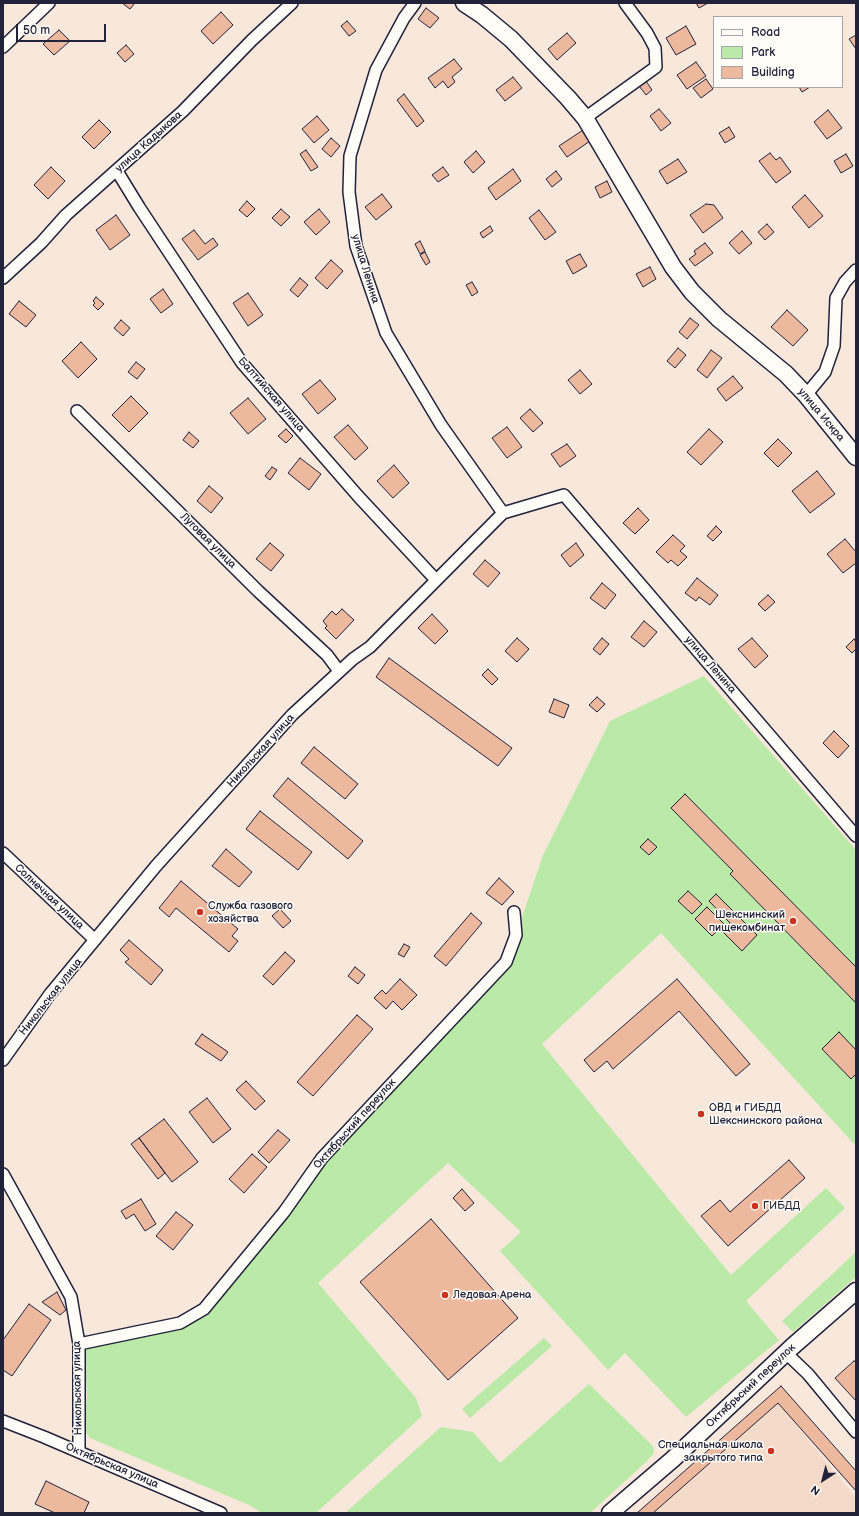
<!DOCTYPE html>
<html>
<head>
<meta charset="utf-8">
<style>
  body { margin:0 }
  #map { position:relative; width:859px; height:1516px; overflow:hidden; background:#f8e8dc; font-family:"Balsamiq Sans",sans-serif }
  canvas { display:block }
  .frame { position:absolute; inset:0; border:4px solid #22223b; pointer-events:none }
  .legend { position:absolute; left:713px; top:16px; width:130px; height:72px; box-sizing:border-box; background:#fdfcf7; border:1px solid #a5a5ac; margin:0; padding:5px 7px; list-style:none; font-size:12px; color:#22223b }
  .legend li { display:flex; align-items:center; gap:8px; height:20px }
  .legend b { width:20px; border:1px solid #a5a5ac }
  .north { position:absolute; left:803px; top:1460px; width:40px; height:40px; -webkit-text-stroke:3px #fdfcf7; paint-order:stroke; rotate:216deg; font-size:11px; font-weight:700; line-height:16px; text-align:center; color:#22223b }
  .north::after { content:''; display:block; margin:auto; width:14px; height:18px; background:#22223b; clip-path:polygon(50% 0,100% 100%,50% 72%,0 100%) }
  .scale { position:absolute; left:16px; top:24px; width:90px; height:18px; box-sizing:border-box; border:2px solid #22223b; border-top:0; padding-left:5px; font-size:12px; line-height:14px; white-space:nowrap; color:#22223b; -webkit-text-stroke:3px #fdfcf7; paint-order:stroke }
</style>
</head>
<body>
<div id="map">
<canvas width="859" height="1516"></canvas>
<div class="frame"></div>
<ul class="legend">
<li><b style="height:5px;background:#fdfcf7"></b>Road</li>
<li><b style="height:11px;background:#bbe9a7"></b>Park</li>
<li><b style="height:11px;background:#ecb89e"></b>Building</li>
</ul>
<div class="north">N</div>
<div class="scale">50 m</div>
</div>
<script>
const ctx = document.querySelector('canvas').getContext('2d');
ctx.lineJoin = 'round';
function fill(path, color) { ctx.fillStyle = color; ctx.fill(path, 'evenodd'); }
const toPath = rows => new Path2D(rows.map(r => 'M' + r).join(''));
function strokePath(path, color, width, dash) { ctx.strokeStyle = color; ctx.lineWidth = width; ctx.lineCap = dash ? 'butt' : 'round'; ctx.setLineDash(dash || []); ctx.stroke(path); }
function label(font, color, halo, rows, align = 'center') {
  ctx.font = font + ' "Balsamiq Sans",sans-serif'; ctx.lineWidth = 3; ctx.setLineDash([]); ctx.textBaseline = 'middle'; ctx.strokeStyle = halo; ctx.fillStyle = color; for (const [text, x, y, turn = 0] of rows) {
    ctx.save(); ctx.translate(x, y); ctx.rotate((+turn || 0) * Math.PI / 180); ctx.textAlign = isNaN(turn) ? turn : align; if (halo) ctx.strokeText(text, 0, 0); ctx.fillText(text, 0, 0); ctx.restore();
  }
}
const built = toPath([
  [778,1403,856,1498,856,1513,653,1513]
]);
const green = toPath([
  [704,676,856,850,856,1146,661,933,542,1044,731,1275,826,1188,845,1208,746,1301,779,1340,686,1417,625,1353,608,1370,500,1251,521,1232,448,1163,318,1283,416,1398,422,1416,316,1513,262,1513,249,1505,90,1438,84,1430,87,1396,84,1349,85,1343,179,1330,204,1313,220,1298,239,1275,272,1234,308,1185,337,1148,463,1012,516,935,543,855,610,721],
  [856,1252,856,1277,793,1332,782,1321],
  [544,1338,552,1346,470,1418,462,1409],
  [589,1384,653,1446,654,1453,646,1462,590,1513,345,1513,441,1427,473,1432,500,1463]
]);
const building = toPath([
  [122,3,135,3,130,9,122,3],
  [696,3,708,3,699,8,696,3],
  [426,8,439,18,430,28,418,19,426,8],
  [221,12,233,25,213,44,201,31,221,12],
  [347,21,356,31,349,36,341,26,347,21],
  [686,26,696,44,676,55,666,38,686,26],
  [59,30,70,41,54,55,43,44,59,30],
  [567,33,576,43,557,60,548,49,567,33],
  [856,35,856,49,849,39,856,35],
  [126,45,134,54,125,62,117,53,126,45],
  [454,59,462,69,452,77,455,82,448,88,443,81,435,88,428,78,454,59],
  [696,62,706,76,687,89,677,75,696,62],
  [513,77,522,88,505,101,496,90,513,77],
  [706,79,713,89,701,98,693,88,706,79],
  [646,81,652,90,646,95,639,86,646,81],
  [799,87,810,87,802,92,799,87],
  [404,94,424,121,417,127,397,100,404,94],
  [659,109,671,123,661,131,650,116,659,109],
  [828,110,842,128,827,139,814,122,828,110],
  [317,116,329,130,314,143,302,129,317,116],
  [99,120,111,132,94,149,82,137,99,120],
  [729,127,735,137,725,143,719,133,729,127],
  [583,130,590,141,567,157,559,146,583,130],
  [331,138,340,146,331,157,322,149,331,138],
  [306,150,318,167,311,171,300,154,306,150],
  [476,151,485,162,473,173,464,162,476,151],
  [770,153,776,160,780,157,791,172,776,183,759,161,770,153],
  [846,154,853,166,841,173,834,161,846,154],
  [678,159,687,172,667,184,659,171,678,159],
  [51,167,65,181,48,199,34,185,51,167],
  [443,167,449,175,438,182,432,175,443,167],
  [513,169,521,181,496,200,488,188,513,169],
  [556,171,562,179,552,187,546,179,556,171],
  [607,181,612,192,600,198,595,187,607,181],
  [382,194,392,207,376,220,365,207,382,194],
  [805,195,823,216,809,228,792,207,805,195],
  [247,201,255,209,247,217,239,210,247,201],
  [706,204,714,205,723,218,703,233,690,215,706,204],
  [281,209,290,217,281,226,272,218,281,209],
  [319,209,330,222,316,235,304,222,319,209],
  [539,210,556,232,545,240,529,218,539,210],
  [116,215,130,235,110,250,96,230,116,215],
  [767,224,774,232,765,240,758,232,767,224],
  [490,226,493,231,483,238,480,233,490,226],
  [194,230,205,244,213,238,218,245,198,260,182,239,194,230],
  [742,231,752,243,739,254,729,243,742,231],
  [420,241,425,251,420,254,415,244,420,241],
  [705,243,713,253,695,266,689,259,696,254,694,251,705,243],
  [425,252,430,262,426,265,420,255,425,252],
  [580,254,587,266,573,274,566,261,580,254],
  [331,260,343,271,327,289,315,278,331,260],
  [650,267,656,279,643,287,636,274,650,267],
  [300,278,308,285,298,297,290,290,300,278],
  [472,282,478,292,472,296,466,285,472,282],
  [163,289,173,304,161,313,150,299,163,289],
  [248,293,263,315,248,326,233,303,248,293],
  [96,297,104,304,98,310,93,305,95,303,93,301,96,297],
  [19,301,36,315,26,327,9,314,19,301],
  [787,310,808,330,793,346,771,327,787,310],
  [690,318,699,325,687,339,679,332,690,318],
  [121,320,130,328,123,336,114,328,121,320],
  [81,342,97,359,78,378,62,361,81,342],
  [678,348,686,355,675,368,667,361,678,348],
  [711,350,722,358,707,378,697,370,711,350],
  [136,362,145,369,137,379,128,372,136,362],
  [580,370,592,384,580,394,568,380,580,370],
  [733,376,743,388,726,401,717,389,733,376],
  [320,380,336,399,318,414,302,394,320,380],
  [131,396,148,413,129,432,112,415,131,396],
  [248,398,266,419,248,434,230,413,248,398],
  [530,409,543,423,533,432,520,418,530,409],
  [348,425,368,448,355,460,334,437,348,425],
  [507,427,522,447,507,458,492,438,507,427],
  [286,429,293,436,286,443,278,436,286,429],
  [709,429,723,442,701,465,687,452,709,429],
  [189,432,199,441,193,448,183,440,189,432],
  [778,439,792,453,778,467,764,453,778,439],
  [567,444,576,456,560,467,551,454,567,444],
  [300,458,321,474,309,490,288,473,300,458],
  [394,465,409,483,393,498,377,481,394,465],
  [272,467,277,470,270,480,265,476,272,467],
  [817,471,835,494,810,513,792,491,817,471],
  [209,486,223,498,211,513,197,501,209,486],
  [638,508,649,520,635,534,623,523,638,508],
  [716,526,722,532,713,541,707,536,716,526],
  [673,535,685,546,680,551,687,557,678,566,671,560,668,563,656,552,673,535],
  [845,539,856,552,856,563,843,573,827,554,845,539],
  [270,543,284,555,271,571,256,559,270,543],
  [576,543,584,555,570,567,561,555,576,543],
  [485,560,500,573,488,587,473,574,485,560],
  [697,578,718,595,710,605,699,597,696,601,685,593,697,578],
  [602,583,616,595,605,609,590,598,602,583],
  [768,595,775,602,765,611,758,604,768,595],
  [342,609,354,620,336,639,325,628,327,626,323,621,332,611,336,615,342,609],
  [432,614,448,631,435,644,418,628,432,614],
  [644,621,657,632,644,647,631,637,644,621],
  [517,638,529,649,517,662,505,651,517,638],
  [602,638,609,644,600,655,593,649,602,638],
  [752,638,768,656,755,668,738,649,752,638],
  [854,639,856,642,856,649,852,653,846,647,854,639],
  [389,658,512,748,498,766,376,677,389,658],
  [488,669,498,679,492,685,482,675,488,669],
  [597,697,605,704,597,712,589,705,597,697],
  [554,699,569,705,564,718,549,712,554,699],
  [834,731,849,746,838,758,823,743,834,731],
  [314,747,358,784,345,799,301,763,314,747],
  [288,778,363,841,348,859,273,796,288,778],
  [685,794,856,967,856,1003,730,874,733,871,671,808,685,794],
  [260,811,312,852,298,870,246,829,260,811],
  [648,839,657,847,649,855,640,847,648,839],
  [226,849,252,872,239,887,212,866,226,849],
  [499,878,514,892,502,905,486,893,499,878],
  [181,881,238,929,232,936,238,941,229,952,176,908,169,917,159,908,181,881],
  [688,891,702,904,692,914,678,901,688,891],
  [716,894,757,935,742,951,722,931,730,923,709,901,716,894],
  [707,907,724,924,712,936,695,919,707,907],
  [280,909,291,921,283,928,272,916,280,909],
  [471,913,482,923,446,966,434,956,471,913],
  [129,940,163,970,151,985,125,962,129,959,120,950,129,940],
  [404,944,410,947,404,957,398,954,404,944],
  [285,952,295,961,273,985,263,976,285,952],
  [355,967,365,975,358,984,348,976,355,967],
  [400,979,417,995,402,1010,393,1001,386,1009,374,998,382,990,386,994,400,979],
  [677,979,750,1064,736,1076,679,1011,613,1069,607,1061,594,1072,584,1060,677,979],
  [357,1015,373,1029,313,1096,297,1082,357,1015],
  [839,1032,856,1050,856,1074,851,1079,822,1049,839,1032],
  [202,1034,228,1052,221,1061,195,1044,202,1034],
  [246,1081,265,1101,255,1110,236,1090,246,1081],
  [207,1098,231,1129,213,1143,189,1112,207,1098],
  [164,1119,198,1162,172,1182,139,1138,164,1119],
  [278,1130,290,1140,269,1163,258,1152,278,1130],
  [139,1138,165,1173,158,1179,131,1144,139,1138],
  [252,1154,267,1167,244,1193,229,1179,252,1154],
  [789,1160,805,1178,728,1246,701,1216,720,1200,730,1212,789,1160],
  [462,1189,474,1203,465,1211,453,1198,462,1189],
  [141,1199,156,1224,145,1231,134,1214,126,1219,121,1211,141,1199],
  [176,1212,193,1225,173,1250,156,1236,176,1212],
  [431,1219,518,1318,448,1380,360,1282,431,1219],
  [57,1292,66,1310,60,1315,42,1302,57,1292],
  [29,1304,51,1320,12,1376,3,1370,3,1340,29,1304],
  [854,1361,856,1362,856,1401,835,1378,854,1361],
  [781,1386,856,1471,856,1491,778,1403,653,1513,637,1513,781,1386],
  [46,1481,89,1502,84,1513,55,1513,35,1504,46,1481]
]);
const street = toPath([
  [415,3,404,18,376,70,350,156,349,192,356,246,386,333,441,425,503,513],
  [3,47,49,3],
  [585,118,656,67,655,48,647,33,625,3],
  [117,171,139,207,242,363,358,496,436,580],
  [3,278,41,243,66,215,183,111,252,40,292,3],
  [806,395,825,372,834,346,836,298,845,282,856,270],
  [77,411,258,591,327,655,339,671],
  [3,853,95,940],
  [3,1060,50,994,156,866,292,715,353,659,370,647,503,513,564,495,856,836],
  [3,1174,71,1297,79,1344,79,1452],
  [79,1344,180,1323,204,1309,284,1212,322,1158,506,962,516,935,514,912],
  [786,1353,808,1374,856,1432],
  [3,1421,44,1437,221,1513]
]);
const secondary = toPath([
  [464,3,482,15,511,39,568,98,585,118,673,267,692,292,719,319,786,374,806,395,856,457],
  [610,1513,673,1459,793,1346,856,1291]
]);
const markers = [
  [200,912,4,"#c8321e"],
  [793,921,4,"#c8321e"],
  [701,1114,4,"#c8321e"],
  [755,1206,4,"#c8321e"],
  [445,1295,4,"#c8321e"],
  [771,1451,4,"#c8321e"]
];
const streetNames = [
  ["улица Кадыкова",149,142,-42],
  ["улица Ленина",365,269,73],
  ["Балтийская улица",271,395,49],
  ["улица Искра",821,415,50],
  ["Луговая улица",208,541,45],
  ["улица Ленина",710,665,49],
  ["Никольская улица",261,751,-48],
  ["Солнечная улица",49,897,43],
  ["Никольская улица",51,997,-52],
  ["Октябрьский переулок",355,1124,-48],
  ["Октябрьский переулок",751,1386,-43],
  ["Никольская улица",78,1388,-91],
  ["Октябрьская улица",112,1466,23]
];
const poiNames = [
  ["Служба газового",208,906],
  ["хозяйства",208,919],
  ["Шекснинский",785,915,"right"],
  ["пищекомбинат",785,928,"right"],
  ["ОВД и ГИБДД",709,1108],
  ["Шекснинского района",709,1121],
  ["ГИБДД",763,1206],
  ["Ледовая Арена",453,1295],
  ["Специальная школа",763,1445,"right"],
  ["закрытого типа",763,1458,"right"]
];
fill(built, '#f4dac9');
fill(green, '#bbe9a7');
fill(building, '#ecb89e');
strokePath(building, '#22223b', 1);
strokePath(street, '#22223b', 14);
strokePath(secondary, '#22223b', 19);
strokePath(street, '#fdfcf7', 11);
strokePath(secondary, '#fdfcf7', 16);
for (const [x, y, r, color] of markers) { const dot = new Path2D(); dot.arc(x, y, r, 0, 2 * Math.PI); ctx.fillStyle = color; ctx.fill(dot); strokePath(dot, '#fdfcf7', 1.5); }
label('11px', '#22223b', '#fdfcf7', streetNames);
label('11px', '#22223b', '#fdfcf7', poiNames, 'left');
</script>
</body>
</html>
